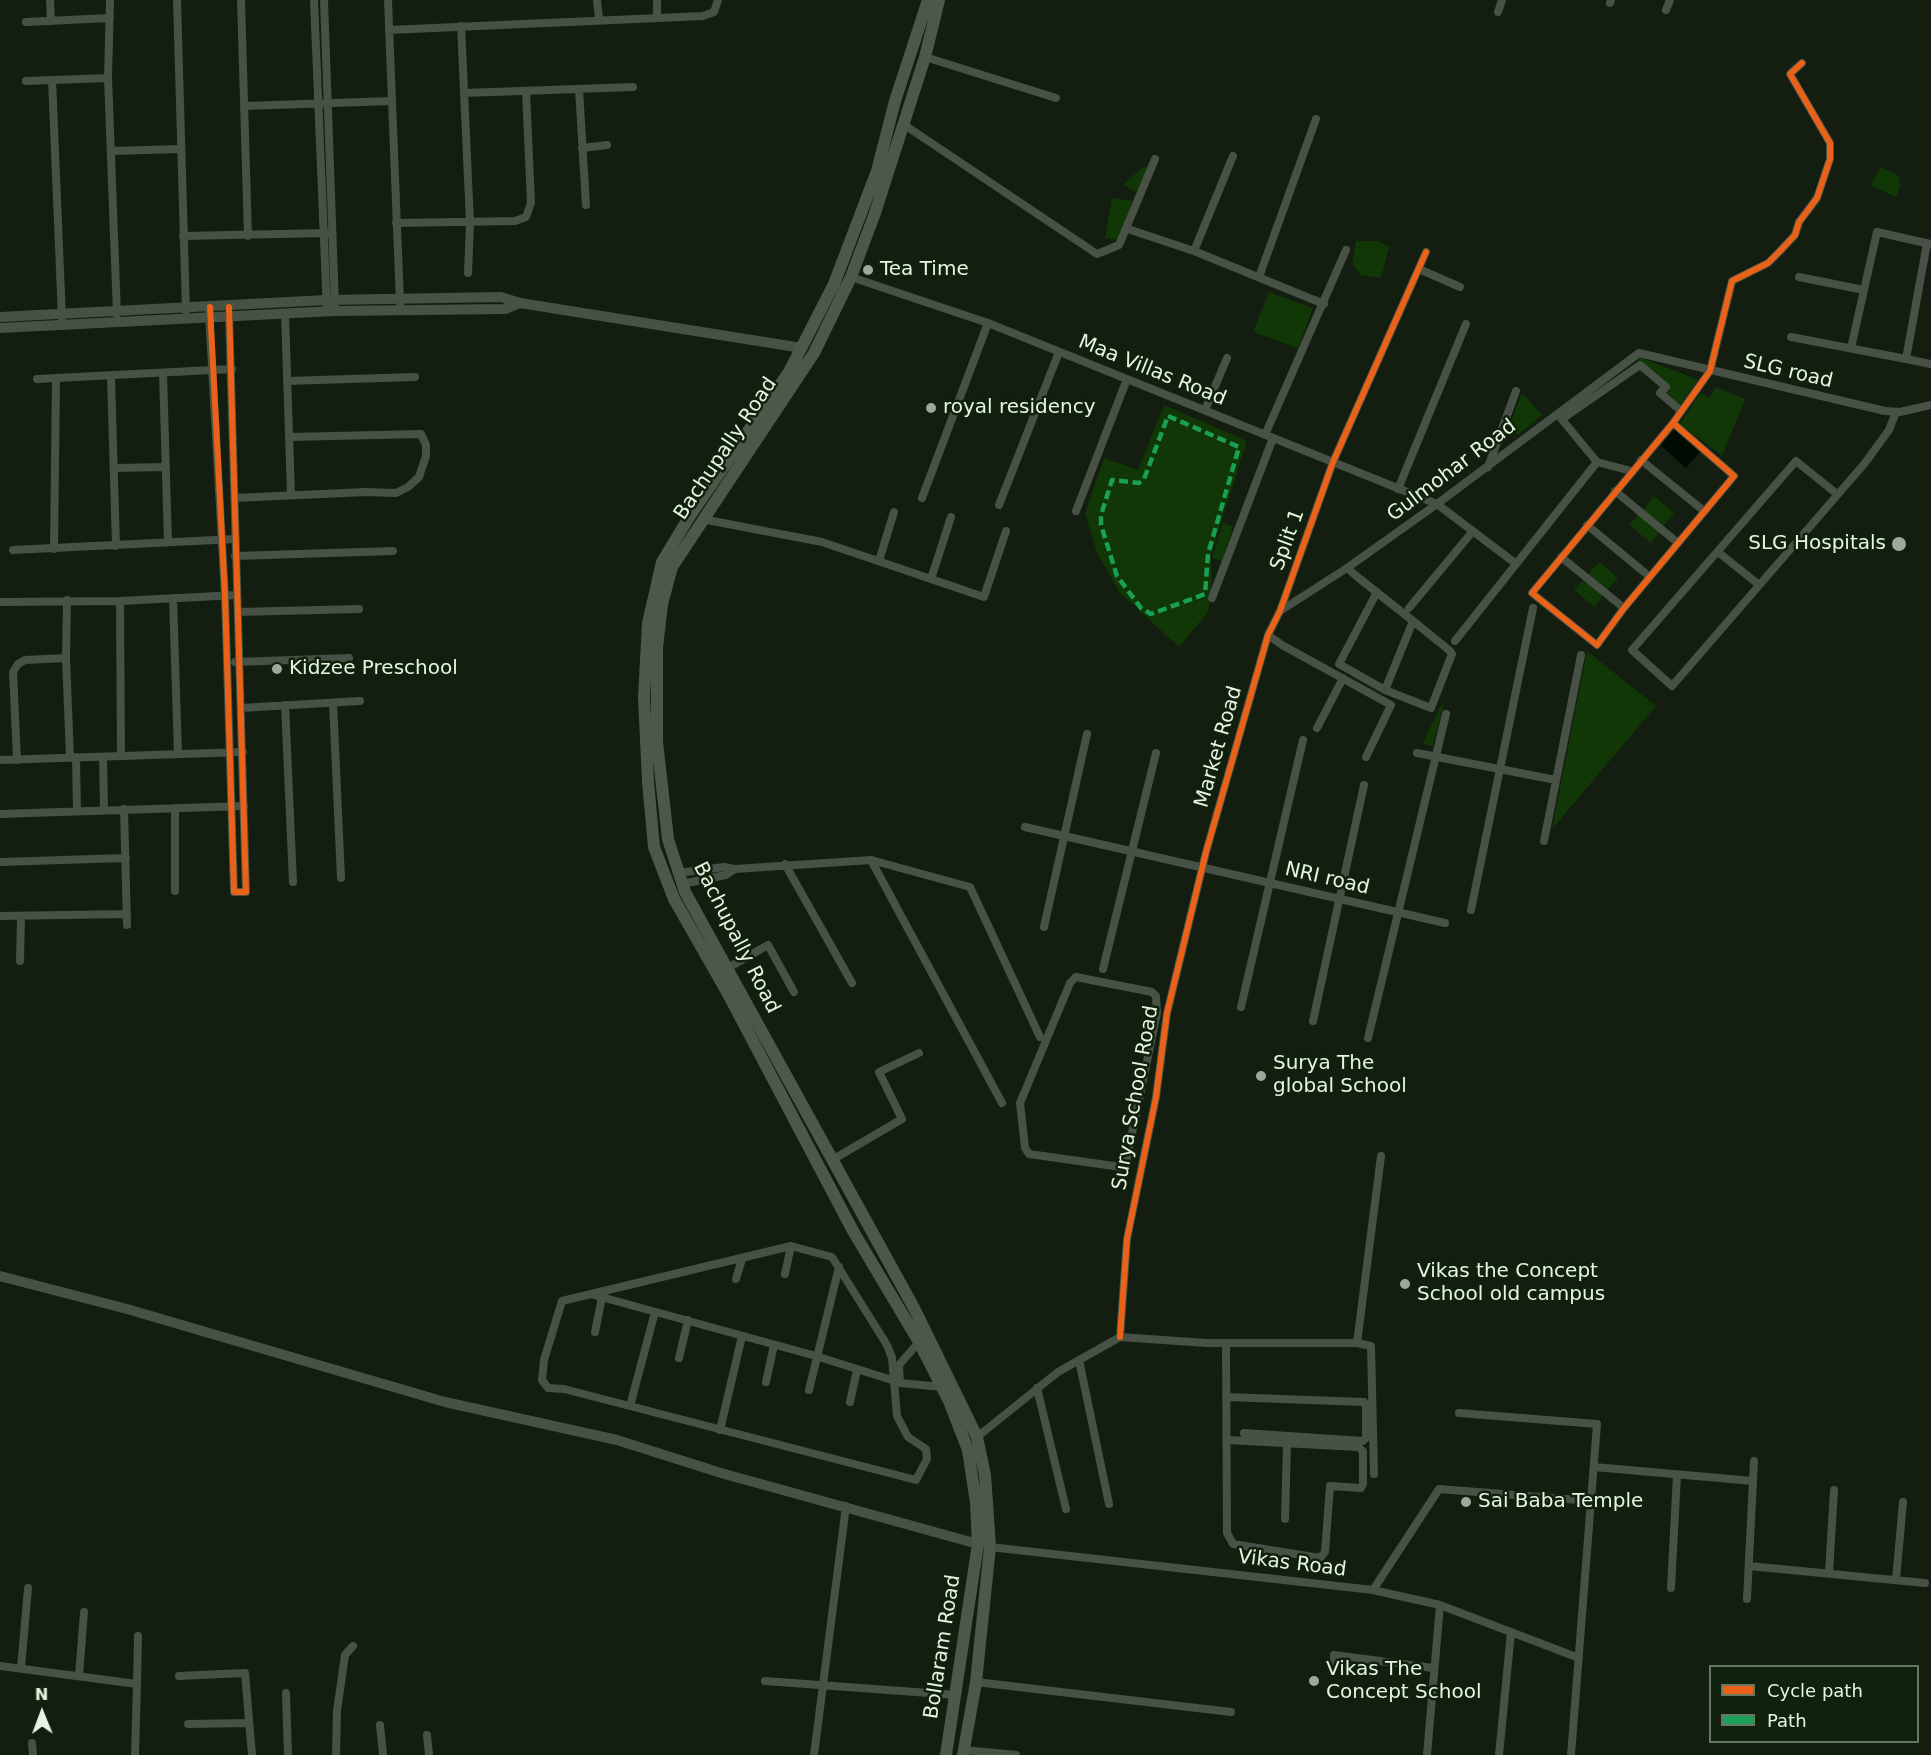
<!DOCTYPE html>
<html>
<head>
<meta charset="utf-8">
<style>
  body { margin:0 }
  #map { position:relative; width:1931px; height:1755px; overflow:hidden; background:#131d10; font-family:"DejaVu Sans",sans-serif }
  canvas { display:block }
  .legend { position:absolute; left:1709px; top:1665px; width:210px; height:78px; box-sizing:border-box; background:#10220b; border:2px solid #667662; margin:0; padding:8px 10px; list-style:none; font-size:18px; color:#e7f4e4 }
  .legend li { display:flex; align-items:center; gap:12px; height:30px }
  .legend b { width:30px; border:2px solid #667662 }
  .north { position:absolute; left:12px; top:1683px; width:60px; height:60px; -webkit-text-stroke:4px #10220b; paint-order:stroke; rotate:359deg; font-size:16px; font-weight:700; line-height:24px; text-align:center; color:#e7f4e4 }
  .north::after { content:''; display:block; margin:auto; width:21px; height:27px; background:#e7f4e4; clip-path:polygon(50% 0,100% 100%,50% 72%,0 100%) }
</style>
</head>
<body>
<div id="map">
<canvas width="1931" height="1755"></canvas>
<ul class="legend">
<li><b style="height:8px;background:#ea6118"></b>Cycle path</li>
<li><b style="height:8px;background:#1a9f57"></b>Path</li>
</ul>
<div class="north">N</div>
</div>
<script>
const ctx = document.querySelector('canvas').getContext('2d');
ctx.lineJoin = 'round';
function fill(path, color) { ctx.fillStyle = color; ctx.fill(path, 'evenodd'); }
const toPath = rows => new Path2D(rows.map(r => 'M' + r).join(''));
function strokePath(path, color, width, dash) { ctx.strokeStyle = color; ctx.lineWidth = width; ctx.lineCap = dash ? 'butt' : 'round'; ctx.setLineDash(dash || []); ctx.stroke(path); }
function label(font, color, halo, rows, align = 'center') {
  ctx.font = font + ' "DejaVu Sans",sans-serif'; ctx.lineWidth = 5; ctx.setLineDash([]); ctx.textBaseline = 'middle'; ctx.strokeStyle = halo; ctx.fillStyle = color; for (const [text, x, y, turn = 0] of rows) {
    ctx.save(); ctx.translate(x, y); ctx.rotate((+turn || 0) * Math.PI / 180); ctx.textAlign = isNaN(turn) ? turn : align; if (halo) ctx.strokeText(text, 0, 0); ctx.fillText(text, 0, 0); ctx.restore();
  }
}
const green = toPath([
  [1144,166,1149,169,1136,192,1123,185],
  [1881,167,1901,177,1898,182,1901,184,1896,197,1870,185],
  [1112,198,1132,201,1120,240,1105,238],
  [1356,241,1378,241,1389,247,1381,278,1361,275,1352,264],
  [1269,292,1313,308,1298,348,1253,332],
  [1640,357,1698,380,1679,407,1663,393,1668,387,1637,362],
  [1715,387,1745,399,1722,456,1680,424,1700,393,1710,398],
  [1522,393,1542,415,1518,435,1509,426],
  [1164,405,1247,441,1211,555,1212,586,1208,612,1179,647,1120,593,1097,553,1085,513,1104,458,1138,470],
  [1654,496,1674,513,1662,527,1642,511],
  [1640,513,1661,530,1651,543,1629,525],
  [1223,523,1233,526,1222,561,1212,558],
  [1599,562,1618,578,1606,591,1587,576],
  [1585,578,1604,594,1595,607,1574,590],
  [1587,651,1656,706,1552,829],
  [1444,704,1432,747,1423,743,1440,707]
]);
const water = toPath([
  [1675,429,1701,451,1686,468,1661,446]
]);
const street = toPath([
  [50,0,51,21],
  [110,0,108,78,117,314],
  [177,0,186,311],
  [241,0,248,236],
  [314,0,327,312],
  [324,0,335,305],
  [388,0,400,303],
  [597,0,599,19],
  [1610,3,1611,0],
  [1666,10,1670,0],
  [1498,12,1502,0],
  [657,16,657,0],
  [26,22,110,18],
  [461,26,470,222,468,273],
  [389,30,703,16,714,12,718,0],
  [925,57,1056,98],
  [52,80,62,318],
  [26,81,108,78],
  [579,89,586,205],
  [464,93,633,87],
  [244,106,392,101],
  [903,124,1097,254,1119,245,1155,159],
  [582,148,607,145],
  [111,151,181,149],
  [396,223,515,221,526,217,531,203,526,91],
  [1128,229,1194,251,1324,304],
  [183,236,327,233],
  [1927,243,1906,359,1931,364],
  [1194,251,1233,156],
  [1419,269,1460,287],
  [851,277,988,323,1437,504,1515,563],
  [1259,277,1316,119],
  [1799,277,1864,290,1851,348],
  [1864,290,1877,232,1930,244],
  [209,313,225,596,234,892,246,892,229,313],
  [285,313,291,495],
  [1791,337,1906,359],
  [163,373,168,542],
  [111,377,116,546],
  [37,379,232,369],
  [287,381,415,377],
  [1205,410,1227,358],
  [1559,416,1597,462,1631,471],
  [1562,419,1640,365,1666,387,1660,393,1681,411],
  [1673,423,1734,476,1624,608,1597,645,1532,593,1673,423,1710,371,1732,281,1768,263,1780,251,1795,235,1799,222,1817,198,1830,159,1830,143,1790,74,1802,63],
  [1265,435,1346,250],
  [1641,460,1704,511],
  [1488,467,1516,391],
  [114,468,166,467],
  [1398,489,1466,324],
  [1615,491,1678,543],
  [1837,494,1796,461,1632,650,1672,686,1865,463,1889,430,1896,412],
  [235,498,365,492,396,493,408,487,419,477,426,456,426,445,421,434,289,437],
  [922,498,988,323],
  [999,505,1059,352],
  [1076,511,1127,379],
  [702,519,822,542,984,597,1006,531],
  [1587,525,1650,577],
  [54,549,56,379],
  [13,550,236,539],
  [1718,552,1758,584],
  [235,556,393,551],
  [1561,557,1624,608],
  [879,561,894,512],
  [1347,568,1360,579,1413,621,1449,650,1452,654,1431,708,1385,690,1339,664,1377,592],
  [931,579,951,517],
  [173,598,178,754],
  [1212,598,1273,438],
  [67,600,66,658,70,757],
  [120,601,121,756],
  [0,602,120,601,237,595],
  [1409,608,1473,531],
  [1280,611,1347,568,1437,504,1639,353,1885,411,1900,412,1931,405],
  [238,612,359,609],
  [1268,635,1282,645,1391,705,1366,757],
  [1455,641,1597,462],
  [235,662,349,658],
  [1385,690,1413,621],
  [333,703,341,878],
  [285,705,293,882],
  [241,708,360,701],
  [1317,728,1343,678],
  [1417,753,1556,780],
  [76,757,77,811],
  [103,757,104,810],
  [0,760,243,752],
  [17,760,13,672,18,664,25,660,66,658],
  [175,808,175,891],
  [124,809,127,925],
  [0,814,244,806],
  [1025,827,1445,923],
  [1544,841,1581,655],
  [871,860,1002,1103],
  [0,862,126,858],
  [785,864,852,983],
  [735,869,871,860,970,887,1040,1037],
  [678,873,724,867,735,869,726,875,682,884],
  [1471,910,1533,608],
  [0,916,127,914],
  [1044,927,1087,734],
  [20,961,21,916],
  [726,969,768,945,794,992],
  [1103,969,1156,753],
  [1076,977,1152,992,1156,996,1157,1013,1126,1162,1121,1167,1029,1154,1025,1148,1020,1103,1070,983,1076,977],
  [1241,1007,1303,740],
  [1313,1021,1364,785],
  [1368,1038,1446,714],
  [832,1160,902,1119,879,1072,919,1053],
  [791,1246,832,1257,887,1345,892,1358,897,1416,908,1437,926,1449,927,1459,916,1480,564,1389,548,1388,542,1380,544,1360,562,1301,791,1246],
  [785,1274,791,1246],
  [736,1279,742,1259],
  [594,1295,816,1356,898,1382],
  [595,1332,602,1297],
  [1120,1337,1127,1239,1156,1097,1167,1013,1206,852,1268,635,1280,611,1333,462,1426,252],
  [1120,1337,1206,1343,1357,1343,1371,1346,1374,1474],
  [919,1342,899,1365,900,1383,942,1387],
  [1226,1343,1227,1533,1233,1544,1320,1558,1325,1552,1330,1486,1361,1488,1363,1484,1363,1451,1358,1447,1227,1440],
  [1357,1343,1381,1156],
  [679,1358,688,1320],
  [1079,1360,1109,1504],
  [766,1382,774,1345],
  [1037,1388,1066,1509],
  [809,1390,839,1267],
  [1226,1397,1364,1402,1366,1406,1366,1438,1363,1441,1244,1433],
  [850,1402,857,1370],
  [630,1406,655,1312],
  [1459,1413,1597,1424,1571,1755],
  [720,1430,742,1336],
  [977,1437,1058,1372,1120,1337],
  [1594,1467,1753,1481],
  [1285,1519,1287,1443],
  [990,1547,1373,1590,1440,1605,1579,1658],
  [1749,1566,1925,1583],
  [1829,1573,1834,1490],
  [1896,1580,1903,1502],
  [1671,1588,1677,1475],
  [1373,1590,1439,1489,1591,1501],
  [1747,1599,1754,1461],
  [1334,1662,1334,1655,1433,1668],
  [0,1666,137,1684,135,1755],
  [21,1668,28,1588],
  [79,1676,84,1612],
  [179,1676,245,1673,252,1755],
  [765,1681,956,1695],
  [976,1682,1231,1712],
  [137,1684,138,1636],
  [286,1693,288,1755],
  [188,1724,249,1723],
  [380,1725,383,1755],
  [427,1735,429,1755],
  [32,1743,33,1755],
  [964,1750,1016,1755],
  [336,1755,337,1711,345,1655,353,1646],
  [814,1755,846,1506],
  [1427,1755,1440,1605],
  [1499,1755,1511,1632]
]);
const secondary = toPath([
  [0,317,326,300,501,297,520,303,802,348],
  [0,328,335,311,505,309,520,303],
  [0,1276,127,1309,445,1402,617,1440,721,1473,978,1544]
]);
const primary = toPath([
  [928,0,895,101,877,171,834,284,789,372,691,514,662,562,648,623,644,697,648,782,654,847,674,899,727,992,853,1231,919,1342,949,1401,968,1450,976,1503,978,1544,946,1755],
  [939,0,925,57,875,213,851,277,814,353,672,567,662,604,657,648,657,742,668,839,685,892,914,1308,977,1437,985,1475,990,1547,976,1682,963,1755]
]);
const quiet = toPath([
  [1168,416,1239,447,1208,554,1205,594,1151,614,1141,608,1117,576,1101,525,1101,515,1112,480,1139,483,1144,479,1168,416]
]);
const cycleway = toPath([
  [210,307,225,596,234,892,246,892,229,307],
  [1673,423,1734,476,1624,608,1597,645,1532,593,1673,423,1710,371,1732,281,1768,263,1780,251,1795,235,1799,222,1817,198,1830,159,1830,143,1790,74,1802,63],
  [1120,1337,1127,1239,1156,1097,1167,1013,1206,852,1268,635,1280,611,1333,462,1426,252]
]);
const markers = [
  [868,270,6,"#9da99a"],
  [931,408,6,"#9da99a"],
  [1899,544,8,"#9da99a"],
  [277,669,6,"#9da99a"],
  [1261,1076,6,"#9da99a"],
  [1405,1284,6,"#9da99a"],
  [1466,1502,6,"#9da99a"],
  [1314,1681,6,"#9da99a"]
];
const poiNames = [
  ["Tea Time",880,270],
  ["royal residency",943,408],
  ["SLG Hospitals",1886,544,"right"],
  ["Kidzee Preschool",289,669],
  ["Surya The",1273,1064],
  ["global School",1273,1087],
  ["Vikas the Concept",1417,1272],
  ["School old campus",1417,1295],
  ["Sai Baba Temple",1478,1502],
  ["Vikas The",1326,1670],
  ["Concept School",1326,1693]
];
const streetNames = [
  ["Maa Villas Road",1152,371,22],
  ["SLG road",1788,372,13],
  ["Bachupally Road",726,449,-56],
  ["Gulmohar Road",1452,471,-37],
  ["Split 1",1288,540,-70],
  ["Market Road",1219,747,-74],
  ["NRI road",1327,879,13],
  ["Bachupally Road",736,938,63],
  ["Surya School Road",1136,1098,-80],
  ["Vikas Road",1292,1564,7],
  ["Bollaram Road",943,1647,-81]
];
fill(green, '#113706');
fill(water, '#020b01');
strokePath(street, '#475145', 8);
strokePath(secondary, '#475244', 10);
strokePath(primary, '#4d584a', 12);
strokePath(quiet, '#1a9f57', 4.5, [9, 4.5]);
strokePath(cycleway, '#ea6118', 6);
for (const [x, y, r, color] of markers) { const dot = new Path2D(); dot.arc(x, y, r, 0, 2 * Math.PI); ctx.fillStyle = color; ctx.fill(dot); strokePath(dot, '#10220b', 2); }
label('20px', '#e7f4e4', '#10220b', poiNames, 'left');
label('20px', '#e7f4e4', '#10220b', streetNames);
</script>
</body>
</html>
